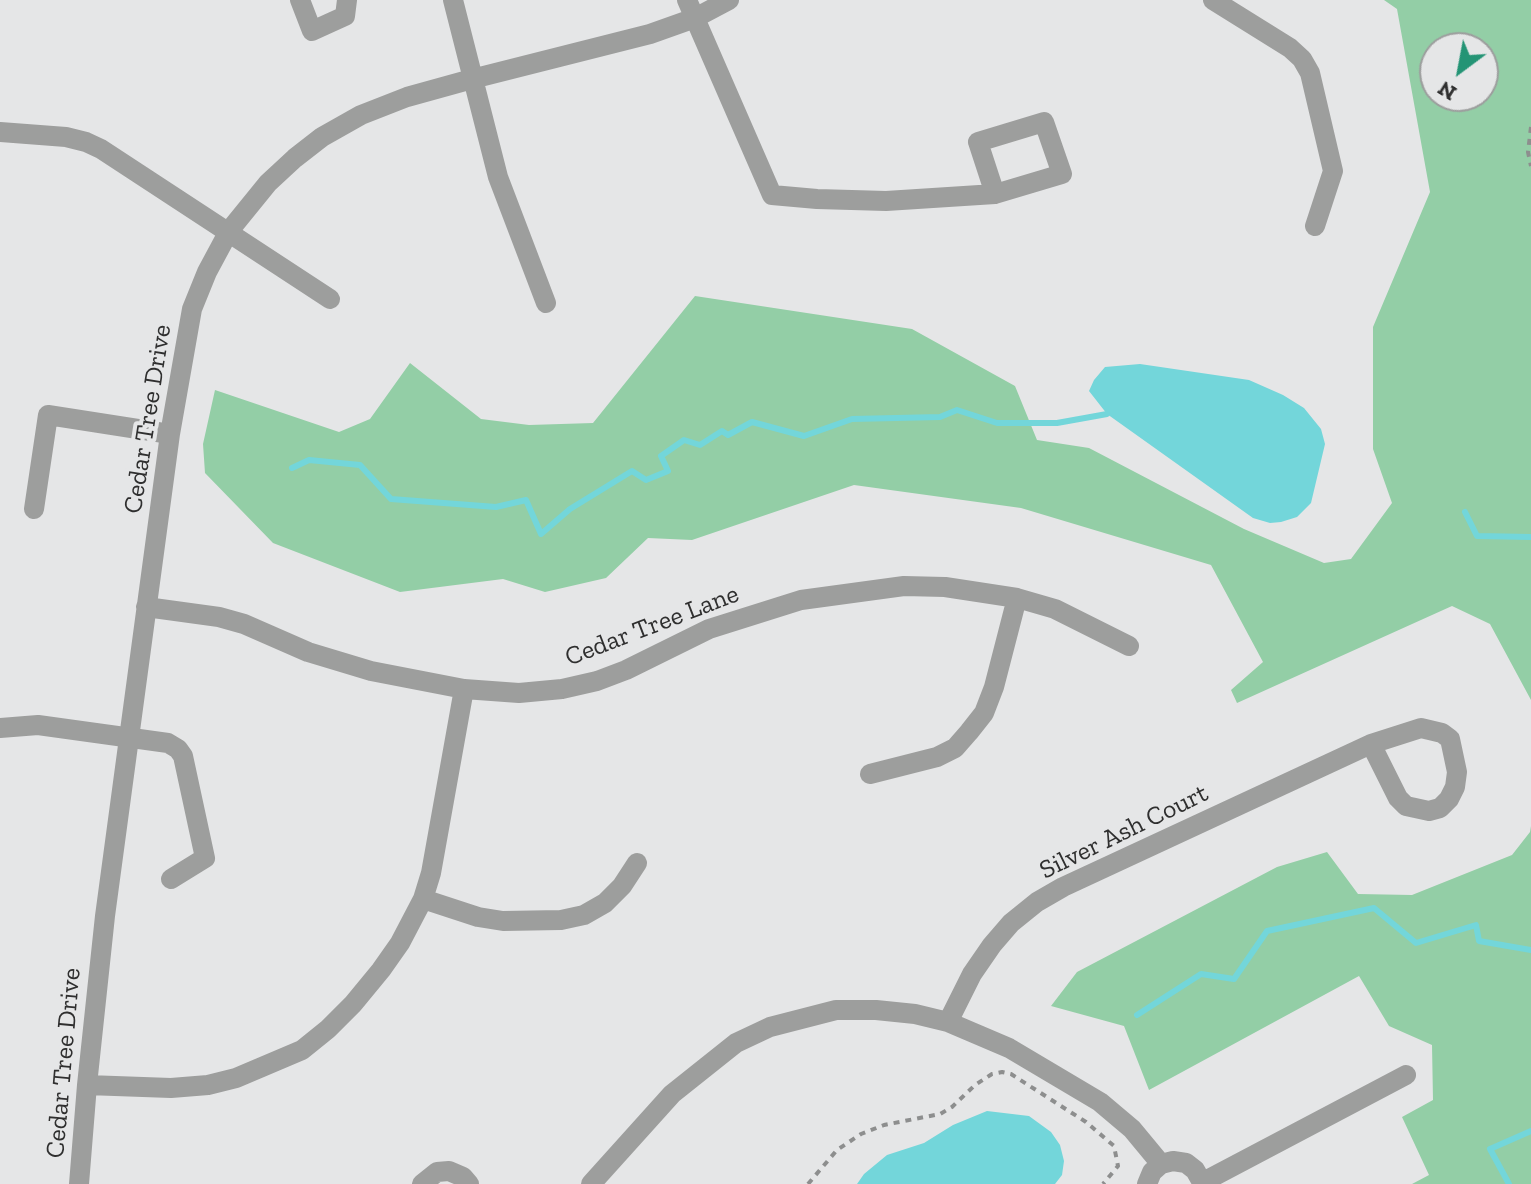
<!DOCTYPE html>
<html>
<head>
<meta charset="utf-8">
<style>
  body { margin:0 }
  #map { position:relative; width:1531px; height:1184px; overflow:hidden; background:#e5e6e7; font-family:"Zilla Slab",serif }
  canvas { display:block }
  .north { position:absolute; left:1419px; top:32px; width:80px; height:80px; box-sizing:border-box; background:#e5e6e7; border:2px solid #9c9d9d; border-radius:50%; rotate:212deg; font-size:22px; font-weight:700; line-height:32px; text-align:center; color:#2f2f2f }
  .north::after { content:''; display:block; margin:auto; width:28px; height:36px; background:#249475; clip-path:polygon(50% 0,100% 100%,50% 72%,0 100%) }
</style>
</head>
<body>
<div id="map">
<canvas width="1531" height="1184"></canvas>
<div class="north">N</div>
</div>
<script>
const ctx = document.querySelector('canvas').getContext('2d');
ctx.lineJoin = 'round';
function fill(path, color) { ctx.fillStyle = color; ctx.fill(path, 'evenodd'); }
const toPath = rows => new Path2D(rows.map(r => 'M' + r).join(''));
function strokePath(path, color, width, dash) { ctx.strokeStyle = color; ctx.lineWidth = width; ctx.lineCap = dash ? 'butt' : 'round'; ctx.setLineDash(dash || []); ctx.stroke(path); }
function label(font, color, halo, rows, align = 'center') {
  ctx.font = font + ' "Zilla Slab",serif'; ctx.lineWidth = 8; ctx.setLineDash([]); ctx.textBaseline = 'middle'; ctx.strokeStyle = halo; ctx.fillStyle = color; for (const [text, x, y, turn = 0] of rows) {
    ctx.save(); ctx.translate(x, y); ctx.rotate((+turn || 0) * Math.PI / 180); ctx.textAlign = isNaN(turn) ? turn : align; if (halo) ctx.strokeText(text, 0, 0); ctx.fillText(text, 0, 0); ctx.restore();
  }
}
const green = toPath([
  [1384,0,1531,0,1531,700,1490,624,1452,606,1237,703,1231,690,1263,662,1211,565,1021,508,854,485,692,540,648,538,606,578,545,592,503,579,400,592,273,543,205,473,203,444,215,390,339,432,370,419,410,363,481,419,529,425,593,423,695,296,912,329,1015,386,1037,440,1089,448,1244,529,1324,563,1351,559,1392,503,1373,449,1373,327,1430,192,1397,9],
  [1435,48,1483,48,1483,96,1435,96],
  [1531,826,1531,1184,1412,1184,1429,1175,1402,1117,1433,1100,1432,1045,1389,1026,1359,976,1149,1090,1124,1026,1051,1006,1077,972,1277,867,1327,852,1358,894,1412,895,1512,855,1530,832]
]);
const water = toPath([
  [1140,364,1249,380,1283,395,1304,408,1321,429,1325,444,1311,503,1297,517,1281,522,1270,523,1253,518,1107,414,1089,391,1094,380,1105,367],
  [987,1111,1029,1116,1051,1132,1060,1145,1064,1161,1062,1175,1055,1184,857,1184,864,1174,887,1155,924,1143,953,1125]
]);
const stream = toPath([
  [292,468,309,460,360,465,391,499,496,507,526,500,541,534,570,509,632,471,646,480,668,471,661,456,684,440,700,445,722,431,728,435,752,422,804,436,852,419,940,417,957,410,997,423,1057,423,1107,414],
  [1465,512,1477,536,1531,537],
  [1137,1015,1201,974,1234,979,1267,931,1374,908,1416,943,1476,925,1479,941,1531,950],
  [1509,1184,1490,1149,1531,1131]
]);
const path = toPath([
  [1531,127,1528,152,1531,166],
  [808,1184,837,1150,861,1134,884,1125,940,1114,952,1107,975,1085,992,1074,1002,1072,1011,1074,1086,1122,1114,1146,1118,1166,1103,1184]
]);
const minor = toPath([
  [300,0,312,31,345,16,347,0],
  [453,0,498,177,546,303],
  [687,0,772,195,817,199,886,201,995,194,1062,174,1044,122,978,142,995,194],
  [1213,0,1290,48,1302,59,1310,73,1333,171,1315,226],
  [0,132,66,137,86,142,101,149,330,299],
  [34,509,48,415,170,434],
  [146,607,219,617,244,624,308,652,371,671,464,689,519,693,562,689,597,681,626,670,709,629,801,600,904,586,945,587,1017,598,1055,609,1129,646],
  [0,728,38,725,168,743,178,749,183,756,205,858,171,879],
  [870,774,937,757,955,748,969,732,984,713,994,687,1017,598],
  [423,899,478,917,503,921,561,920,584,915,605,903,622,886,637,863],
  [948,1022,972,974,992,945,1011,923,1037,902,1063,887,1371,744,1421,728,1442,733,1450,739,1457,772,1455,787,1449,799,1440,808,1429,811,1406,806,1398,798,1371,744],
  [87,1085,171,1088,208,1085,236,1078,302,1050,328,1029,353,1004,381,970,400,943,423,899,431,873,464,689],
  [1203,1182,1406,1075],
  [79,1184,87,1085,105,916,170,434,192,309,207,272,229,231,268,183,295,158,322,137,361,115,407,97,472,79,650,34,695,18,729,0],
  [422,1184,437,1172,449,1171,463,1177,469,1184],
  [591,1184,672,1094,736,1043,770,1027,836,1010,876,1010,915,1014,948,1022,1009,1048,1100,1102,1132,1129,1161,1164],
  [1147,1184,1152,1172,1161,1164,1173,1161,1186,1163,1195,1170,1203,1184]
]);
const streetNames = [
  ["Cedar Tree Drive",148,419,-81],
  ["Cedar Tree Lane",652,626,-21],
  ["Silver Ash Court",1124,832,-26],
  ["Cedar Tree Drive",64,1063,-85]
];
fill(green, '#93cea6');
fill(water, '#73d6da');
strokePath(stream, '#73d6da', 6);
strokePath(path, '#8d8e8e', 4, [6, 6]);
strokePath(minor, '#9d9e9d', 20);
label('26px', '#2f2f2f', '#e5e6e7', streetNames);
</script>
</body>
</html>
